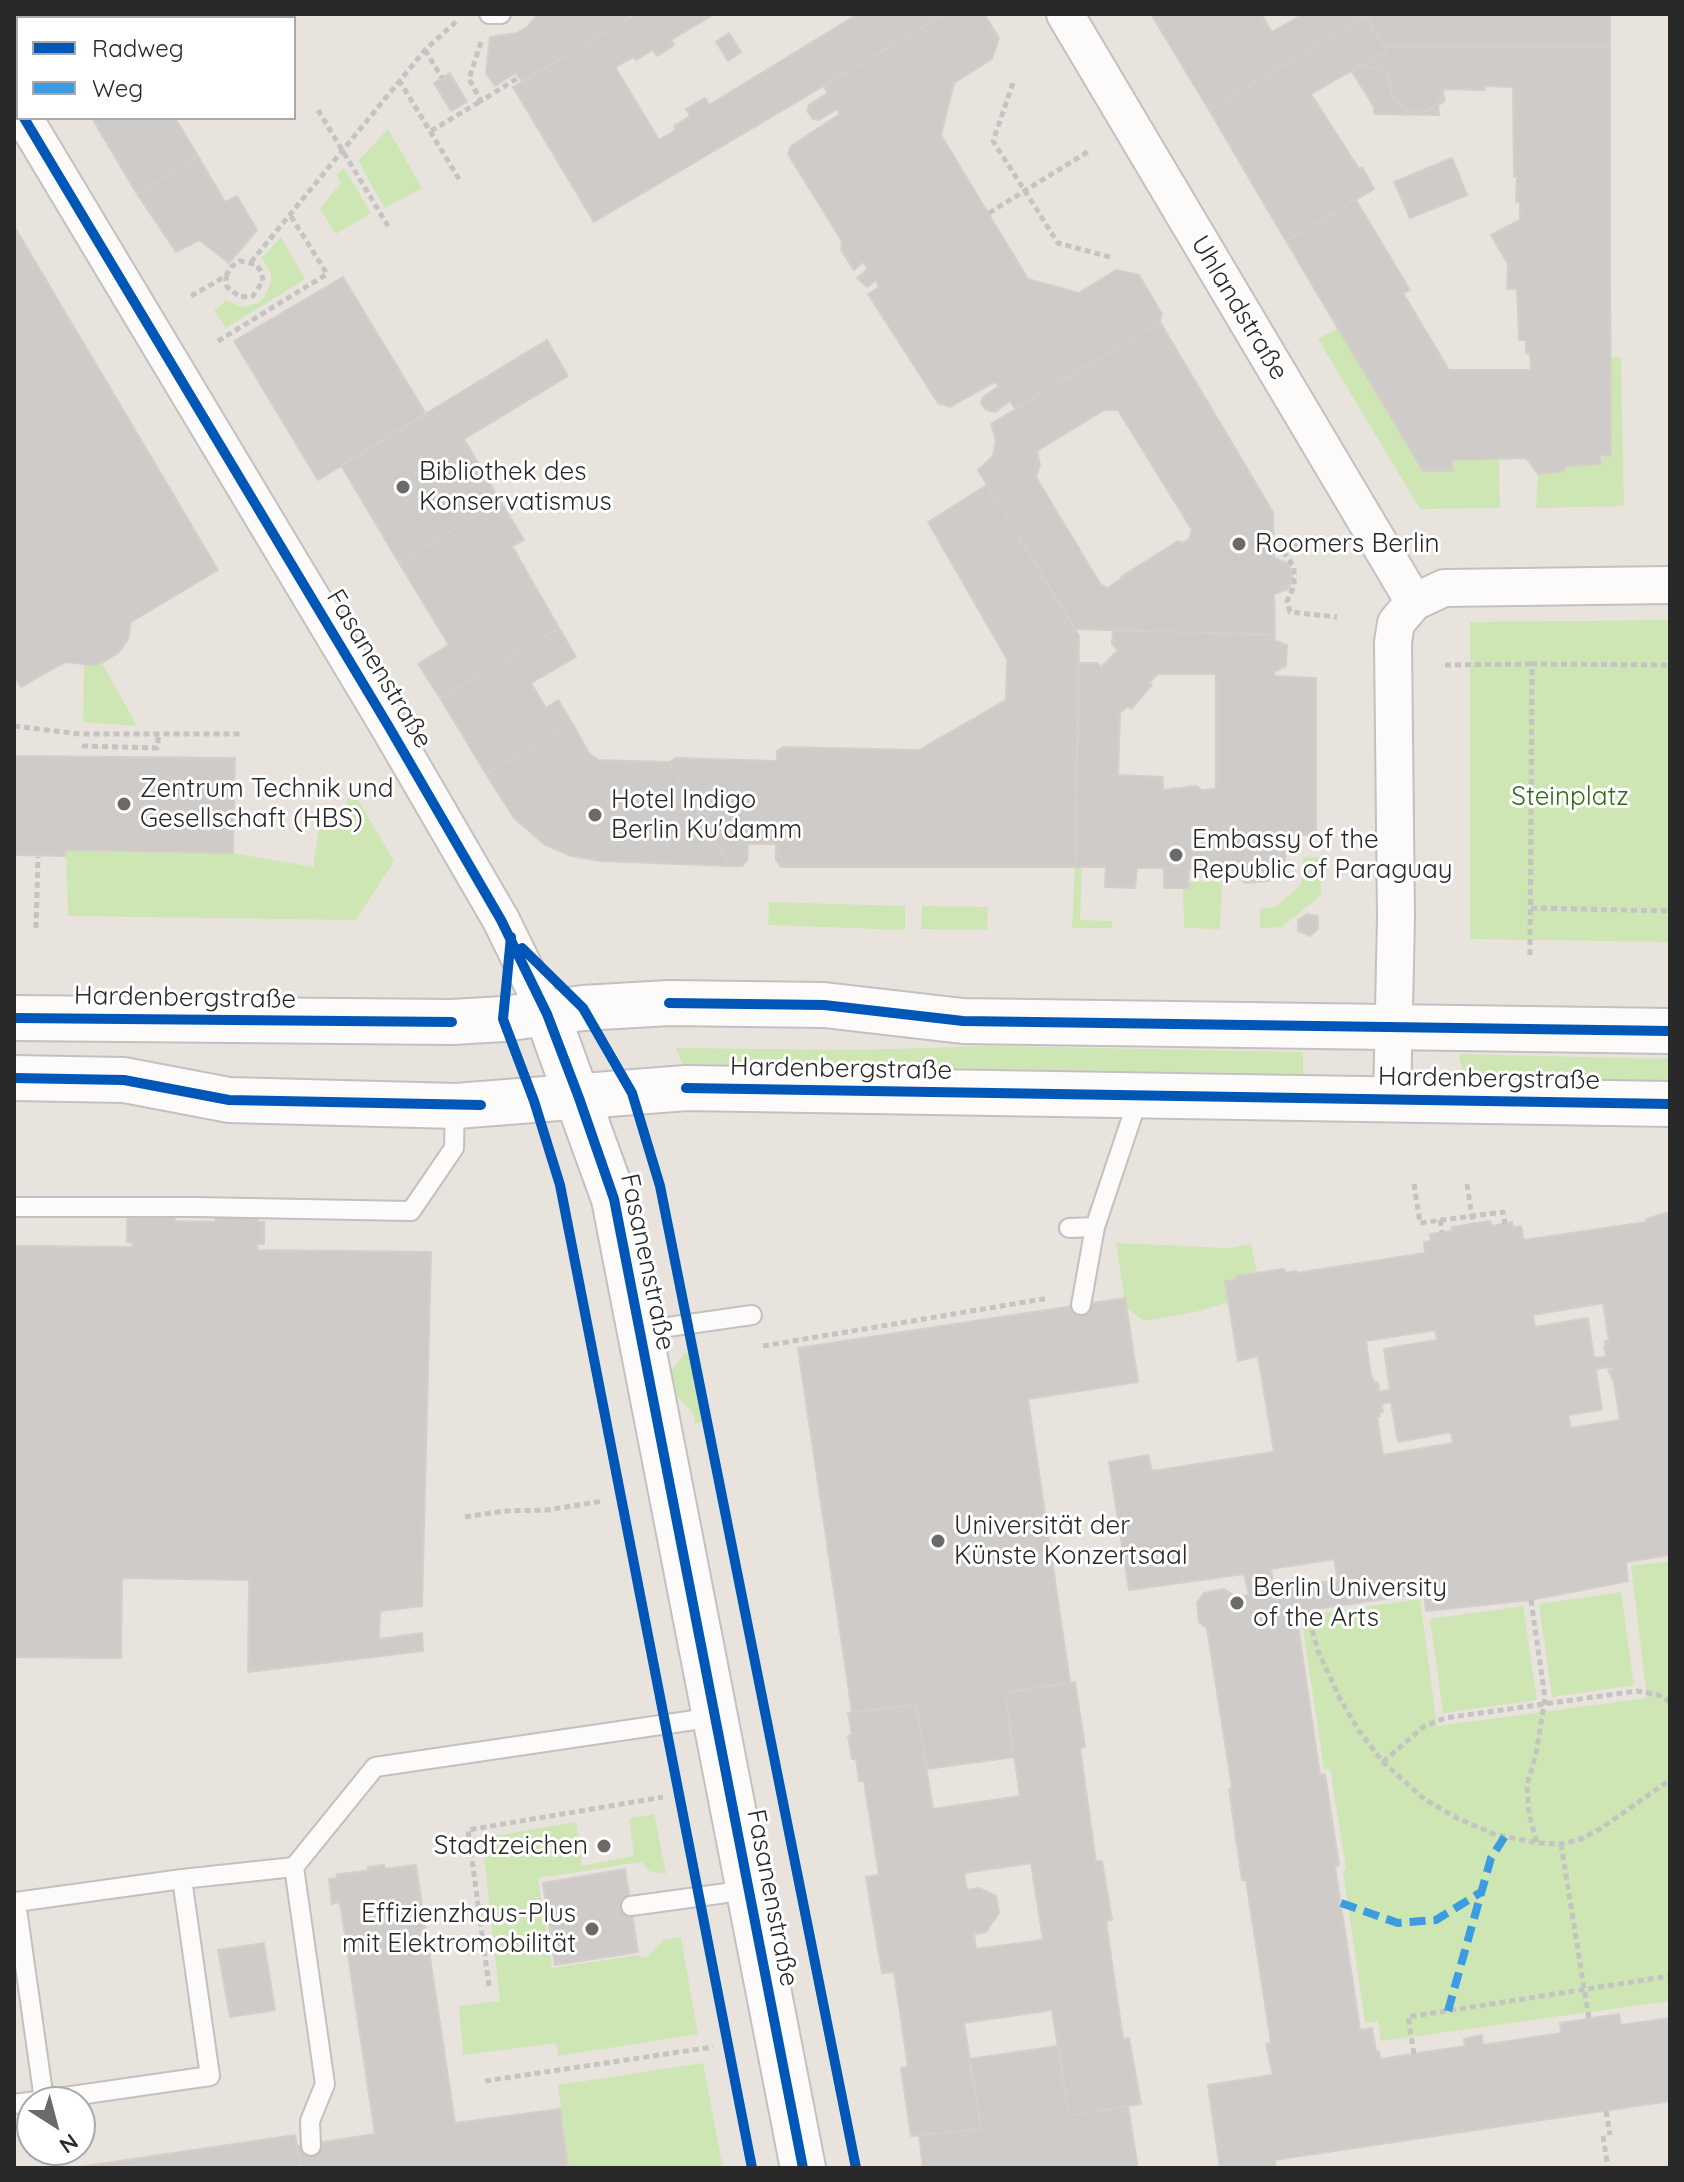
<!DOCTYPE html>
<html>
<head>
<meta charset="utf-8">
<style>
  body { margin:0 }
  #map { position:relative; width:1684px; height:2182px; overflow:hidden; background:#e9e3de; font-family:Quicksand,sans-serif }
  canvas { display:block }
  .frame { position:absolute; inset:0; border:16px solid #292929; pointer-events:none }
  .legend { position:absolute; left:16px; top:16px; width:280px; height:104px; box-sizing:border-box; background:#fff; border:2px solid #a9a9a9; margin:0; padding:10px 14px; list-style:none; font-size:24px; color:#292929 }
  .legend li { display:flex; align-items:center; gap:16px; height:40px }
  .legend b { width:40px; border:2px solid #a9a9a9 }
  .north { position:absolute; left:16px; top:2086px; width:80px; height:80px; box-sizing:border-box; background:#fff; border:2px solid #a9a9a9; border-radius:50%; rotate:144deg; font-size:22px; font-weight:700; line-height:32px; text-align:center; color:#292929 }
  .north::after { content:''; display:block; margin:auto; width:28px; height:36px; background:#6c6a68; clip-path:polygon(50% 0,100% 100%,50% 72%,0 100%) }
</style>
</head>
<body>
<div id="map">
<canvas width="1684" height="2182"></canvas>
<div class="frame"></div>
<ul class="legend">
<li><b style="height:10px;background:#0057b8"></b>Radweg</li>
<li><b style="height:10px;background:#3d9ce1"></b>Weg</li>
</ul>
<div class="north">N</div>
</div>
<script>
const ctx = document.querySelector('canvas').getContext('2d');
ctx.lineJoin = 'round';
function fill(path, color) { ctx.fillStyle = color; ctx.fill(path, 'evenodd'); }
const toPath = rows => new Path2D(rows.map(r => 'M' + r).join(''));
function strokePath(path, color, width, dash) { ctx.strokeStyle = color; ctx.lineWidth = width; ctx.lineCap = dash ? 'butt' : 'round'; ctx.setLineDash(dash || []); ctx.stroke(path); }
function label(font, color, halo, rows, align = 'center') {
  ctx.font = font + ' Quicksand,sans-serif'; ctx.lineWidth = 6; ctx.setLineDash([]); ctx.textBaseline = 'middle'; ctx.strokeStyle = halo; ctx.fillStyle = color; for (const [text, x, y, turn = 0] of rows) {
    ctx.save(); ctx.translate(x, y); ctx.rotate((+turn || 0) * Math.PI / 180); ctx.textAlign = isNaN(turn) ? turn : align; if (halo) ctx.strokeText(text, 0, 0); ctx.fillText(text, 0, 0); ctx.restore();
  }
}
const green = toPath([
  [388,129,422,188,385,208,358,161],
  [344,168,371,213,336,234,320,209,341,183,336,174],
  [281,237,305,279,226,328,214,311,226,300,242,307,258,303,265,297,271,281,271,273,262,258],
  [1338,328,1423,471,1453,471,1452,460,1499,458,1500,508,1420,509,1318,339],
  [1610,357,1621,357,1624,506,1536,508,1538,474,1564,471,1566,466,1601,463],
  [1670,620,1670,942,1470,939,1470,622],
  [102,663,137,726,83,722,84,665],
  [348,782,394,861,356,920,68,916,66,850,233,853,313,867,319,828,347,827],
  [1321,857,1321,895,1282,927,1260,928,1260,909,1276,906,1301,885,1303,858],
  [1075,867,1082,867,1080,920,1112,921,1112,928,1072,928],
  [1189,882,1222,882,1220,929,1184,928,1183,888,1188,888],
  [769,902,905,906,905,930,768,925],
  [922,906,988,907,987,930,921,929],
  [993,1046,1303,1052,1303,1074,682,1064,676,1048,856,1050],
  [1459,1054,1670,1059,1670,1082,1464,1079],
  [1116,1243,1230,1248,1251,1244,1257,1273,1236,1276,1236,1280,1226,1281,1229,1302,1199,1311,1144,1321,1126,1308],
  [693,1351,702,1406,703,1422,695,1424,693,1413,677,1396,671,1371,684,1354],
  [1670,1561,1670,2001,1381,2041,1378,2021,1365,2023,1343,1871,1346,1869,1330,1769,1324,1769,1301,1616,1420,1599,1437,1726,1647,1698,1631,1566],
  [1621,1592,1634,1685,1552,1697,1539,1604],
  [1523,1606,1537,1700,1443,1713,1430,1619],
  [654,1814,666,1874,649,1871,641,1862,538,1878,552,1968,640,1955,641,1958,647,1957,663,1940,681,1937,698,2034,558,2056,556,2043,463,2055,459,2006,500,2001,482,1838,576,1822,582,1866,634,1856,629,1818],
  [703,2063,723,2168,568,2168,558,2085]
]);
const building = toPath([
  [31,14,194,14,197,18,34,18,31,14],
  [538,14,626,14,629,18,522,82,516,73,495,86,486,73,490,37,517,33,527,27,538,14],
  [636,14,715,14,671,40,674,45,657,56,653,50,636,60,634,57,615,67,659,140,676,130,674,126,690,116,686,109,705,98,709,105,853,17,851,14,945,14,594,222,513,87,636,14],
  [945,14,984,14,999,38,992,59,954,83,941,135,1028,279,1079,293,1116,270,1139,275,1162,314,1160,322,1015,409,1010,401,995,412,986,410,981,403,983,397,999,386,995,382,950,407,938,403,868,294,879,287,876,280,867,287,857,278,868,269,863,262,854,270,841,250,842,241,788,154,791,146,840,114,837,109,819,120,813,119,807,111,809,105,828,93,823,86,945,14],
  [1151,14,1261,14,1272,32,1303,14,1366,16,1209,110,1151,14],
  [1368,14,1610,14,1610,46,1383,46,1366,16,1368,14],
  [1366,16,1386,51,1311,94,1359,169,1362,167,1374,189,1286,241,1209,110,1366,16],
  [729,33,741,52,728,61,716,42,729,33],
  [1383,46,1610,46,1610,264,1508,264,1491,235,1520,220,1520,202,1516,202,1517,177,1514,177,1513,87,1485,86,1484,90,1444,89,1439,101,1432,109,1421,113,1407,111,1392,97,1389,78,1384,70,1363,65,1386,51,1383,46],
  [1363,65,1384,70,1389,78,1392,97,1407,111,1426,112,1439,101,1443,93,1445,100,1438,106,1439,115,1374,114,1374,107,1352,72,1363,65],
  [450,73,467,102,451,111,434,83,450,73],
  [92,118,175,118,198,156,137,194,92,118],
  [198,156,225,202,237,196,257,230,229,263,199,240,176,252,137,194,198,156],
  [1452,158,1467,195,1410,218,1394,182,1452,158],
  [1356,200,1410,290,1403,293,1449,370,1531,370,1530,353,1526,353,1526,340,1519,340,1517,289,1507,289,1508,264,1610,264,1611,456,1600,455,1601,464,1566,466,1564,471,1538,474,1526,458,1452,460,1453,471,1423,471,1286,241,1356,200],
  [14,226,218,570,131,622,128,640,119,652,102,663,93,665,65,662,21,687,14,676,14,226],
  [343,277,426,414,318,480,234,341,343,277],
  [1160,322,1273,512,1274,558,1289,564,1293,578,1288,589,1274,594,1275,635,1075,629,978,470,993,456,996,440,991,424,1160,322],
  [1104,410,1118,410,1192,530,1189,539,1182,543,1178,541,1121,577,1122,578,1108,588,1101,585,1036,477,1040,465,1037,451,1104,410],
  [547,340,568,376,464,439,500,501,399,563,341,465,547,340],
  [987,485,1079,636,1075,867,781,867,776,860,776,844,748,844,747,860,742,866,730,866,669,762,676,758,777,761,777,751,783,747,919,750,1006,700,1007,659,928,522,987,485],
  [500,501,524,540,512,546,559,628,440,698,418,664,449,645,399,563,500,501],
  [559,628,576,657,531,683,546,708,558,700,572,723,486,774,440,698,559,628],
  [1113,630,1275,635,1274,640,1287,645,1286,666,1274,672,1275,676,1316,678,1316,835,1274,834,1285,842,1285,860,1274,867,1274,870,1270,870,1268,881,1245,883,1236,869,1189,869,1188,888,1164,888,1164,868,1137,868,1135,888,1105,887,1106,867,1075,867,1079,663,1098,663,1101,667,1118,650,1112,644,1113,630],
  [1158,674,1216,674,1216,789,1202,790,1196,786,1163,790,1163,777,1118,775,1120,713,1128,706,1131,709,1152,685,1149,682,1158,674],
  [572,723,589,753,598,760,669,762,730,866,601,861,571,856,544,844,514,818,486,774,572,723],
  [14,756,235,758,233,853,66,850,65,856,14,855,14,756],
  [1307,914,1318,916,1318,929,1310,936,1298,931,1298,920,1307,914],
  [1670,1212,1670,1555,1626,1562,1628,1581,1531,1600,1426,1611,1424,1593,1296,1612,1320,1775,1325,1774,1339,1865,1335,1866,1360,2030,1372,2028,1376,2051,1379,2051,1380,2059,1465,2046,1464,2039,1482,2035,1483,2045,1561,2033,1560,2023,1619,2014,1621,2025,1670,2018,1670,2101,1274,2160,1276,2166,1263,2168,1220,2168,1208,2085,1273,2075,1266,2044,1271,2043,1246,1880,1242,1880,1229,1789,1232,1788,1207,1628,1199,1622,1197,1603,1204,1593,1224,1589,1232,1594,1233,1598,1249,1595,1244,1574,1129,1590,1109,1462,1148,1455,1152,1471,1274,1452,1258,1356,1238,1361,1225,1281,1236,1280,1236,1276,1284,1269,1285,1273,1296,1271,1296,1273,1425,1253,1424,1242,1431,1241,1430,1234,1453,1231,1452,1227,1490,1221,1492,1226,1512,1222,1513,1228,1521,1226,1524,1240,1646,1222,1646,1219,1670,1212],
  [1603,1303,1609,1341,1605,1341,1606,1347,1604,1347,1606,1355,1609,1356,1594,1358,1588,1318,1535,1327,1533,1315,1603,1303],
  [1435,1330,1437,1340,1384,1349,1390,1390,1376,1392,1375,1390,1379,1389,1378,1382,1375,1383,1371,1375,1366,1341,1435,1330],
  [1611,1367,1612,1370,1608,1370,1614,1382,1620,1420,1571,1428,1568,1415,1602,1410,1596,1369,1611,1367],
  [1391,1402,1398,1442,1451,1432,1453,1443,1383,1455,1377,1417,1380,1416,1379,1412,1383,1412,1381,1404,1391,1402],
  [1334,1559,1338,1580,1274,1590,1271,1569,1334,1559],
  [133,1216,174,1216,175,1221,216,1222,216,1217,258,1218,258,1222,264,1222,264,1244,257,1244,257,1250,431,1252,422,1606,380,1611,379,1639,422,1633,423,1651,248,1672,249,1580,122,1578,121,1658,14,1657,14,1246,133,1247,133,1243,127,1242,127,1219,133,1219,133,1216],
  [1125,1298,1138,1382,1028,1399,1070,1682,1005,1693,1014,1757,927,1769,916,1705,852,1712,798,1348,1125,1298],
  [1075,1682,1085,1747,1080,1748,1096,1862,1102,1861,1112,1920,1106,1921,1123,2039,1129,2038,1141,2104,1069,2116,1052,2010,964,2023,981,2129,911,2136,901,2068,908,2067,894,1972,882,1973,873,1920,866,1877,879,1875,864,1781,859,1781,856,1759,852,1759,848,1736,852,1735,848,1713,916,1705,933,1809,1020,1796,1005,1693,1075,1682],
  [1031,1863,1043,1940,976,1949,974,1934,986,1932,999,1913,996,1896,979,1888,967,1890,964,1873,1031,1863],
  [384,1865,385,1869,416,1865,455,2123,560,2109,568,2168,301,2168,297,2146,375,2134,340,1902,332,1904,329,1879,337,1878,337,1874,368,1871,368,1867,384,1865],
  [625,1869,638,1952,555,1965,543,1883,625,1869],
  [264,1943,275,2010,230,2017,218,1950,264,1943],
  [1058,2046,1069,2116,1128,2106,1138,2168,923,2168,919,2135,981,2129,969,2059,1058,2046],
  [295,2135,301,2168,72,2168,295,2135]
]);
const path = toPath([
  [481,42,469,79,481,101,519,77],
  [425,50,442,78],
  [399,80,459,179],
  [1013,83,993,141,1058,243,1110,257],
  [318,110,388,226],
  [431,131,481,101],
  [989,213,1089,151],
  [251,262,425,50,458,20],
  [191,296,226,276,231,267,240,261,255,264,261,271,263,281,253,296,240,297,227,287,226,276],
  [218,341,327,274,289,213],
  [1273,549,1285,554,1294,567,1294,586,1287,601,1290,612,1337,617],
  [1274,549,1319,542],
  [1445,665,1532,664],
  [14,726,80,734,240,734],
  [84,748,84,746,157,748,159,734],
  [1531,908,1670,911],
  [36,928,38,857],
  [1530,955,1532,664,1670,665],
  [1414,1184,1420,1223,1503,1212,1505,1224],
  [1467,1184,1473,1224],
  [1440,1220,1442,1232],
  [763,1346,1049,1298],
  [465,1517,504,1511,547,1510,604,1501],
  [1531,1600,1545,1698,1536,1754,1527,1785,1529,1814,1537,1843],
  [1307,1611,1318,1651,1340,1699,1359,1731,1383,1762,1424,1799,1457,1818,1494,1834,1537,1843,1561,1844,1581,1839,1600,1829,1670,1780],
  [1383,1762,1423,1727,1445,1718,1637,1691,1658,1695,1670,1702],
  [1561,1844,1589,2019],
  [489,1986,468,1830,663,1797],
  [1414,2054,1408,2017,1670,1976],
  [485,2081,713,2047],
  [1606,2111,1610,2135],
  [1603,2136,1608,2168]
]);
const service = toPath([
  [489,14,501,14],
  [14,1207,196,1207,411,1211,454,1148,455,1105],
  [1069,1228,1095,1227],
  [1081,1305,1095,1227,1139,1096],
  [640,1331,752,1315],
  [182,1879,210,2076,44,2100,16,1902,182,1879,294,1867],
  [631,1906,748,1890],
  [14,2104,44,2100],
  [311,2146,310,2121,325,2084,294,1867,375,1767,715,1717]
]);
const minor = toPath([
  [1065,14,1414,602],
  [24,118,389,727,501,920,547,1014],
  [1392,1100,1396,918,1393,642,1396,623,1414,602,1444,588,1670,585]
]);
const tertiary = toPath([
  [547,1014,614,1199,803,2168]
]);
const secondary = toPath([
  [14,1018,452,1022,503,1019,583,1008,669,1003,824,1005,963,1021,1670,1031],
  [14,1078,124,1080,229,1100,456,1106,686,1088,1670,1104]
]);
const quiet = toPath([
  [1341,1903,1398,1923,1436,1920,1483,1891],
  [1448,2011,1491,1858,1505,1836]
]);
const cycleway = toPath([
  [24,118,389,727,501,920,547,1014,579,1098,614,1199,803,2168],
  [511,937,503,1019,534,1101,560,1185,752,2168],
  [522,948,583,1008,632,1093,660,1186,856,2168],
  [669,1003,824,1005,963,1021,1670,1031],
  [14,1018,452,1022],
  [14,1078,124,1080,229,1100,481,1105],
  [686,1088,1670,1104]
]);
const markers = [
  [403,487,8,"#6c6a68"],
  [1239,544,8,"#6c6a68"],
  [124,804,8,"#6c6a68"],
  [595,815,8,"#6c6a68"],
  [1176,855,8,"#6c6a68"],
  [938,1541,8,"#6c6a68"],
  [1237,1603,8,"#6c6a68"],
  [604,1846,8,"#6c6a68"],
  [592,1929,8,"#6c6a68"]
];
const streetNames = [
  ["Uhlandstraße",1239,308,59],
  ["Fasanenstraße",379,669,59],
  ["Hardenbergstraße",185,998,1],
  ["Hardenbergstraße",841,1069,1],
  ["Hardenbergstraße",1489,1079,1],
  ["Fasanenstraße",647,1262,78],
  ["Fasanenstraße",772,1898,79]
];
const poiNames = [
  ["Bibliothek des",419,472],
  ["Konservatismus",419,502],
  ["Roomers Berlin",1255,544],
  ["Zentrum Technik und",140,789],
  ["Gesellschaft (HBS)",140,819],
  ["Hotel Indigo",611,800],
  ["Berlin Ku'damm",611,830],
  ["Embassy of the",1192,840],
  ["Republic of Paraguay",1192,870],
  ["Universität der",954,1526],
  ["Künste Konzertsaal",954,1556],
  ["Berlin University",1253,1588],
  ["of the Arts",1253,1618],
  ["Stadtzeichen",588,1846,"right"],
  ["Effizienzhaus-Plus",576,1914,"right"],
  ["mit Elektromobilität",576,1944,"right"]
];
const parkNames = [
  ["Steinplatz",1570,797]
];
fill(green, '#cee6b4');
fill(building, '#cfcbc8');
strokePath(building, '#d4cfcb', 2);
strokePath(service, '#c2c0c0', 22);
strokePath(minor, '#c2c0c0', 40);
strokePath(tertiary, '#c2c0c0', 48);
strokePath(secondary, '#c2c0c0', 48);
strokePath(path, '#c4c4c3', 5, [6, 4]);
strokePath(service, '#fcfbfa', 18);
strokePath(minor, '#fcfbfa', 36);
strokePath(tertiary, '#fcfbfa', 44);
strokePath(secondary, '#fcfbfa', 44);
strokePath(quiet, '#3d9ce1', 8, [16, 8]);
strokePath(cycleway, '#0057b8', 10);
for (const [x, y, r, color] of markers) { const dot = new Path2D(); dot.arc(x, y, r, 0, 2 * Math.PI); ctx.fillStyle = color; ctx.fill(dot); strokePath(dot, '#fff', 3); }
label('26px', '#292929', '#fff', streetNames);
label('26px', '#292929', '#fff', poiNames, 'left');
label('26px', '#2f6c14', '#fff', parkNames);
</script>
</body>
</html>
